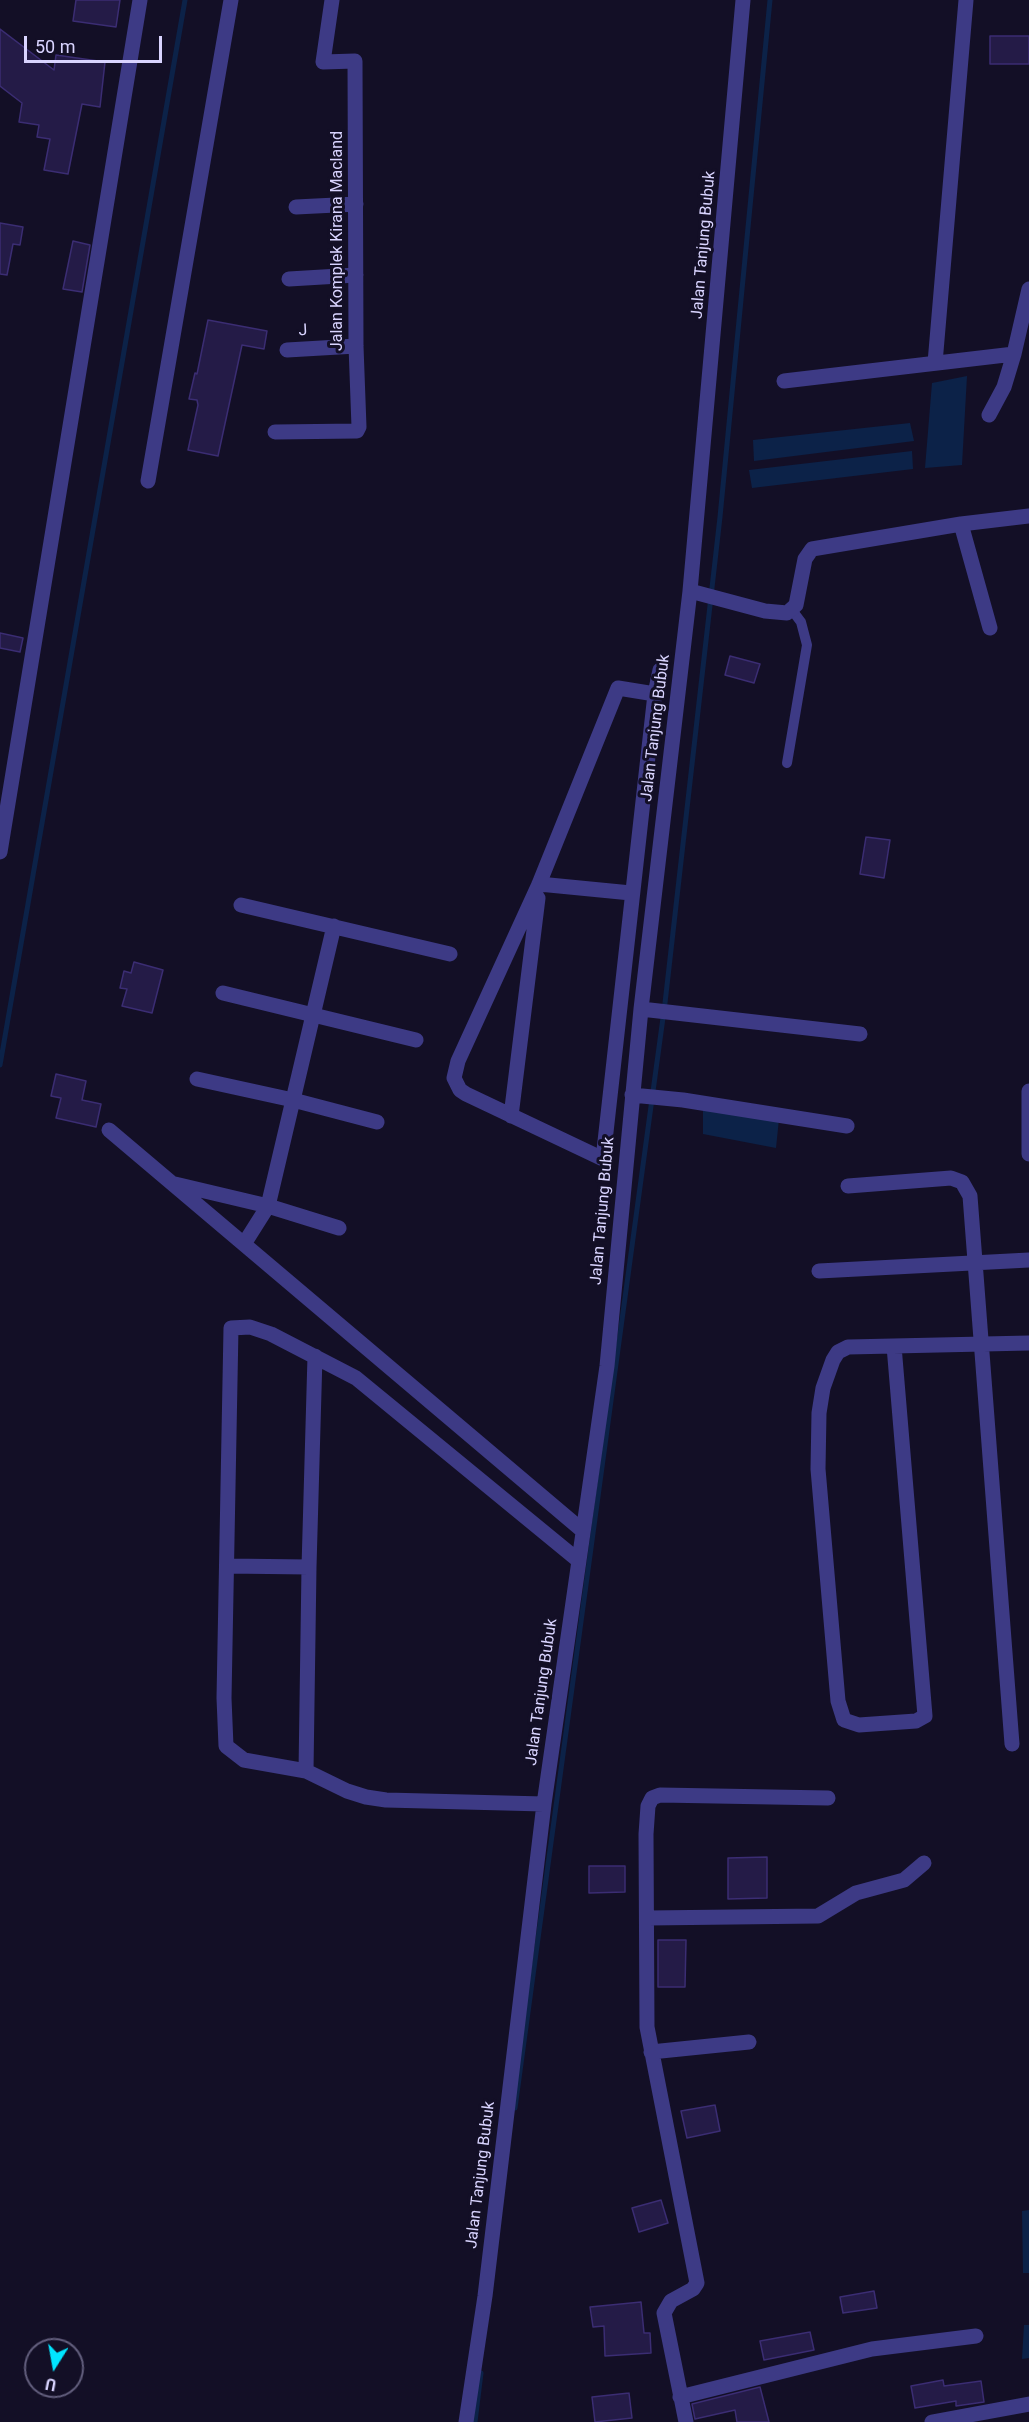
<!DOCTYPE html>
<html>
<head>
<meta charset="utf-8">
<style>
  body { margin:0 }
  #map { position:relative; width:1029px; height:2422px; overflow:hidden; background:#130f26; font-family:Roboto,sans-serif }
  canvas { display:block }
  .north { position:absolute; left:24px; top:2338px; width:60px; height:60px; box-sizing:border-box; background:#130f26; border:2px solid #625e7d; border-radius:50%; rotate:191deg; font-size:16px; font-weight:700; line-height:24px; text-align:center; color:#d9d4ff }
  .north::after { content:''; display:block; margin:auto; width:21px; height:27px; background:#00e5ff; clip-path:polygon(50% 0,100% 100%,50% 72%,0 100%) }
  .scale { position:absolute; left:24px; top:36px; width:138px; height:27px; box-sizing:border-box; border:3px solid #d9d4ff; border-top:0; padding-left:8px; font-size:18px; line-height:21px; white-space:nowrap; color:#d9d4ff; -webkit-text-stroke:4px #130f26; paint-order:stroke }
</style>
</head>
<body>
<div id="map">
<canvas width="1029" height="2422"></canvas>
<div class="north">U</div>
<div class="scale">50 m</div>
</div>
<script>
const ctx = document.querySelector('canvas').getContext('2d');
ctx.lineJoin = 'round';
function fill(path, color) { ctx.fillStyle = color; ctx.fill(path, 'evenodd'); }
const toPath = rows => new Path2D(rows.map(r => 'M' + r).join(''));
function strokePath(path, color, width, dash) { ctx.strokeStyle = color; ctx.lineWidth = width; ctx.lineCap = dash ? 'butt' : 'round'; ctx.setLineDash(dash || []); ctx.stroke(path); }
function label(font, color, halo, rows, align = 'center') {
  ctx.font = font + ' Roboto,sans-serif'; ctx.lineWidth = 6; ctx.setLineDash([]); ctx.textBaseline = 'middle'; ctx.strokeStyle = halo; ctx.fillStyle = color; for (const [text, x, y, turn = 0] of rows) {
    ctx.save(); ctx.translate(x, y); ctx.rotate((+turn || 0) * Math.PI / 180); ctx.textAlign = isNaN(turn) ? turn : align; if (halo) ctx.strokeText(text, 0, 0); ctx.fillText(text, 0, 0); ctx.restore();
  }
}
const water = toPath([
  [967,376,962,465,925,468,932,383],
  [910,423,914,441,754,461,753,440],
  [912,451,913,469,752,488,749,470],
  [703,1107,779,1119,776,1148,703,1134],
  [1029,2210,1029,2273,1023,2273,1022,2211],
  [1024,2325,1029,2325,1029,2358,1022,2359]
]);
const stream = toPath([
  [0,1065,185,0],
  [515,2108,665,1003,720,517,770,0],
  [475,2422,481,2373]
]);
const building = toPath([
  [76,0,120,0,116,27,73,21,76,0],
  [0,29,54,70,56,55,105,62,100,107,82,104,68,174,44,170,50,139,37,137,39,125,19,122,22,103,0,86,0,29],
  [990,36,1029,36,1029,64,990,64,990,36],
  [0,223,23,227,20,245,13,244,7,275,0,274,0,223],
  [73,241,90,245,82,292,63,289,73,241],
  [208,320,267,331,264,349,242,345,218,456,188,450,198,405,197,400,189,399,195,373,197,374,208,320],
  [0,633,23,638,20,652,0,648,0,633],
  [730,656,760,664,754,683,725,675,730,656],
  [866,837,890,840,884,878,860,874,866,837],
  [134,962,163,970,152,1013,122,1006,127,989,120,988,124,971,131,973,134,962],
  [56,1074,86,1081,82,1100,101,1104,96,1127,56,1118,61,1098,51,1096,56,1074],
  [767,1857,767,1898,728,1899,728,1858,767,1857],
  [589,1866,625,1866,625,1892,589,1893,589,1866],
  [658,1940,686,1940,685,1987,658,1987,658,1940],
  [715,2105,720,2131,687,2138,681,2111,715,2105],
  [661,2200,668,2223,639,2232,632,2208,661,2200],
  [874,2291,877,2308,843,2313,840,2297,874,2291],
  [641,2302,644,2333,650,2333,651,2353,605,2356,604,2326,593,2327,590,2307,641,2302],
  [810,2332,814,2350,764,2360,760,2341,810,2332],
  [943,2380,944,2386,981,2381,984,2402,956,2406,956,2401,915,2408,911,2386,943,2380],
  [760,2387,769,2422,737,2422,735,2410,695,2419,692,2404,760,2387],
  [629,2393,632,2418,595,2422,592,2397,629,2393]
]);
const lane = toPath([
  [787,763,807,645,801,622,792,610]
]);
const street = toPath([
  [296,207,356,204],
  [289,279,356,275],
  [287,350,356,346],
  [935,363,966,0],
  [784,381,1014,354],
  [989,415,1004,387,1014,354,1029,289],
  [275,432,357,431,359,427,356,346,355,61,323,62,332,0],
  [148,481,231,0],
  [961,524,990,628],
  [690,591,765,611,787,613,796,605,805,559,812,549,961,524,1029,516],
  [618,688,655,694,603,1159,466,1094,460,1090,454,1078,458,1061,539,884,618,688],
  [655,694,660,670],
  [0,852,140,0],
  [539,884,631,893],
  [241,905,450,954],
  [223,993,416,1040],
  [641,1009,860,1034],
  [197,1079,293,1100,377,1122],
  [1029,1091,1029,1154],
  [632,1095,683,1100,847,1126],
  [511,1116,538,898],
  [109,1130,583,1531],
  [175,1184,268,1206,339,1228],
  [848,1186,951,1178,962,1182,970,1196,1012,1744],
  [244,1244,268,1206,334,926],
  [819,1271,1029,1260],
  [894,1346,925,1716,916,1721,859,1725,844,1720,838,1701,818,1469,819,1413,823,1388,833,1360,838,1352,848,1347,1029,1343],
  [227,1566,309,1567],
  [306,1771,309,1567,315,1356],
  [544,1804,386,1800,366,1797,347,1791,306,1771,244,1760,226,1746,224,1698,231,1328,250,1327,271,1334,356,1378,579,1561],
  [648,1918,818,1916,856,1893,904,1880,924,1863],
  [651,2052,749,2042],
  [680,2397,872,2349,976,2336],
  [466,2422,485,2296,544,1804,607,1366,641,1009,690,591,743,0],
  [686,2422,664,2313,671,2301,693,2289,697,2283,647,2027,646,1834,648,1806,652,1798,660,1795,828,1798],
  [932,2422,1029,2404]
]);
const streetNames = [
  ["Jalan Komplek Kirana Macland",338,241,-90],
  ["Jalan Tanjung Bubuk",704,245,-85],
  ["J",303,331,-3],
  ["Jalan Tanjung Bubuk",656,728,-83],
  ["Jalan Tanjung Bubuk",603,1211,-85],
  ["Jalan Tanjung Bubuk",542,1692,-82],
  ["Jalan Tanjung Bubuk",481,2175,-83]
];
fill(water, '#0c2248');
strokePath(stream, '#0c2248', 5);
fill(building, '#241b47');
strokePath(building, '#3b2d73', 1.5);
strokePath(lane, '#3d3a85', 10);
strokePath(street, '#3d3a85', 15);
label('16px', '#d9d4ff', '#130f26', streetNames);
</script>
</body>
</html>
